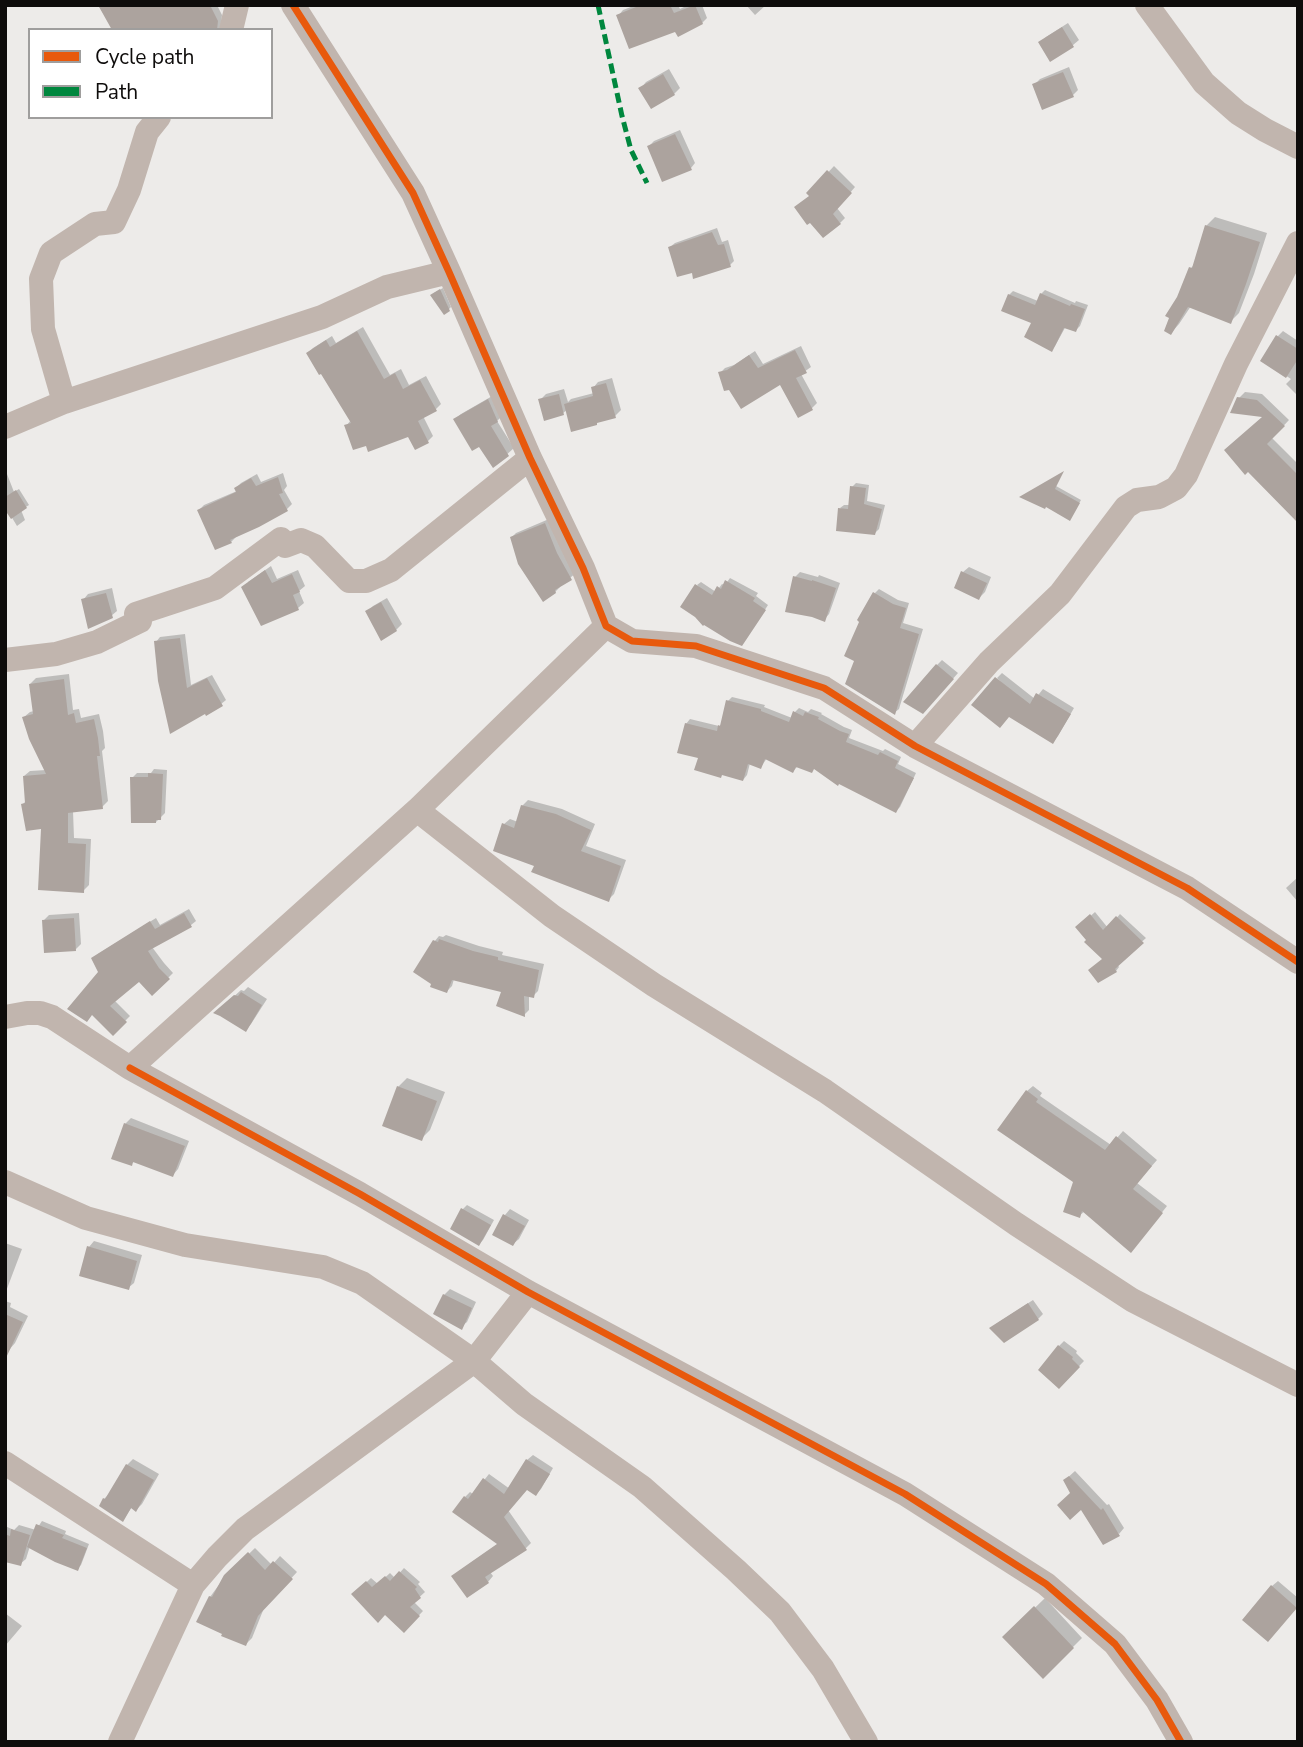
<!DOCTYPE html>
<html>
<head>
<meta charset="utf-8">
<style>
  body { margin:0 }
  #map { position:relative; width:1303px; height:1747px; overflow:hidden; background:#edebe9; font-family:"Nunito Sans",sans-serif }
  canvas { display:block }
  .frame { position:absolute; inset:0; border:7px solid #0e0c0b; pointer-events:none }
  .legend { position:absolute; left:28px; top:28px; width:245px; height:91px; box-sizing:border-box; background:#fff; border:2px solid #9f9e9d; margin:0; padding:9px 12px; list-style:none; font-size:21px; color:#0e0c0b }
  .legend li { display:flex; align-items:center; gap:14px; height:35px }
  .legend b { width:35px; border:2px solid #9f9e9d }
</style>
</head>
<body>
<div id="map">
<canvas width="1303" height="1747"></canvas>
<div class="frame"></div>
<ul class="legend">
<li><b style="height:9px;background:#e8590c"></b>Cycle path</li>
<li><b style="height:9px;background:#00873e"></b>Path</li>
</ul>
</div>
<script>
const ctx = document.querySelector('canvas').getContext('2d');
ctx.lineJoin = 'round';
function fill(path, color) { ctx.fillStyle = color; ctx.fill(path, 'evenodd'); }
const toPath = rows => new Path2D(rows.map(r => 'M' + r).join(''));
function strokePath(path, color, width, dash) { ctx.strokeStyle = color; ctx.lineWidth = width; ctx.lineCap = dash ? 'butt' : 'round'; ctx.setLineDash(dash || []); ctx.stroke(path); }
const shadow = toPath([
  [98,5,217,5,222,15,221,27,218,30,114,30],
  [636,5,678,5,680,9,688,5,702,5,707,18,702,23,675,29,618,16,623,10],
  [746,5,766,5,755,15],
  [1068,23,1079,40,1073,45,1051,59,1040,43,1046,37],
  [1069,67,1078,90,1073,95,1034,85,1040,79],
  [669,69,680,88,674,94,641,88,646,82],
  [680,130,695,163,691,168,649,146,654,141],
  [834,166,855,187,837,208,845,218,840,223,809,193],
  [1215,217,1267,233,1254,274,1239,313,1230,322,1191,306,1179,324,1171,333,1171,318,1191,268,1195,264,1206,226],
  [717,228,722,242,728,240,734,261,730,265,693,271,670,247,675,243],
  [443,288,451,307,445,313,434,293],
  [1045,290,1075,303,1076,301,1088,305,1080,326,1076,330,1066,326,1055,346,1051,350,1033,322,1009,295,1013,291,1038,301,1041,294],
  [363,327,390,375,401,369,409,385,426,376,441,404,436,409,423,416,433,436,428,441,408,435,367,444,346,426,351,420,308,353,313,348,332,336,336,343],
  [1283,331,1298,341,1297,395,1286,384,1291,379,1262,360,1278,336],
  [801,346,811,367,801,374,817,403,812,408,799,416,780,382,729,388,720,373,725,368,734,365,755,351,763,364],
  [612,378,621,410,615,416,567,410,563,413,540,400,546,394,564,389,568,402,571,399,594,393,593,388,598,382],
  [1245,392,1262,394,1289,420,1272,438,1298,464,1298,519,1248,470,1265,416,1239,398],
  [494,395,503,415,497,421,514,448,494,466,480,444,455,419,461,414],
  [283,473,287,486,284,490,292,504,287,509,236,537,231,542,199,510,204,505,237,491,236,488,241,483,257,474,261,482],
  [7,474,14,492,19,489,29,505,21,510,25,520,17,526,5,506,5,475],
  [856,483,869,485,867,501,885,505,879,529,875,533,840,508,844,505,850,505,852,487],
  [1056,486,1081,500,1072,516,1046,505],
  [549,519,575,574,559,586,560,587,555,592,512,537,516,533],
  [271,566,277,579,298,570,305,586,299,591,304,603,298,608,262,624,248,582],
  [969,567,991,577,985,592,979,598,963,572],
  [800,572,818,577,819,575,840,583,829,614,824,620,795,577],
  [730,578,758,593,756,596,768,605,746,639,697,585,701,582,716,592,722,584,725,585],
  [112,588,117,611,111,616,83,600,88,594],
  [879,589,898,600,909,603,903,623,923,629,899,709,894,713,875,593],
  [387,598,402,624,396,630,367,612,373,606],
  [185,634,191,685,212,675,226,700,221,704,171,731,156,642,160,637],
  [942,660,958,673,928,707,937,665],
  [1002,673,1035,699,1043,689,1074,708,1058,736,1053,741,997,678],
  [69,674,73,710,79,709,81,718,99,714,103,731,105,748,102,751,108,801,102,807,73,811,74,838,91,839,89,885,83,891,43,827,23,804,26,801,24,776,30,771,46,770,24,717,30,712,34,711,30,684,36,678],
  [732,697,765,705,764,707,792,718,795,712,799,708,808,712,811,709,822,713,821,714,844,727,852,730,849,738,883,751,885,749,901,757,898,764,916,773,900,807,896,811,839,782,815,767,797,767,793,771,767,758,761,767,750,763,747,775,743,780,700,756,686,724,690,719,719,726,722,724,728,701],
  [154,769,167,770,165,813,156,822,132,778,137,773,151,773],
  [528,800,562,809,595,824,586,846,626,860,614,894,608,900,536,865,504,824,510,819,518,822,522,806],
  [1298,877,1298,902,1286,888],
  [189,909,196,921,191,925,152,947,164,963,173,973,153,993,140,980,114,1000,130,1016,113,1033,100,973,98,954,156,918,160,925],
  [1095,912,1108,928,1120,914,1146,938,1117,964,1119,967,1116,971,1077,928],
  [79,913,81,944,75,950,43,921,49,915],
  [446,935,479,946,503,952,502,955,544,964,538,991,533,996,529,995,529,1010,524,1015,504,991,454,979,452,986,447,991,434,942,439,936,443,937],
  [248,987,267,999,251,1024,246,1029,216,1013,241,990,244,991],
  [407,1078,445,1092,430,1130,421,1139,398,1087],
  [1033,1086,1042,1093,1040,1096,1111,1145,1123,1131,1157,1160,1137,1183,1167,1206,1136,1245,1085,1211,1079,1216,1075,1181,1027,1091],
  [131,1118,189,1141,178,1169,173,1175,135,1161,131,1164,125,1124],
  [467,1205,494,1220,483,1240,479,1244,452,1228,463,1209],
  [510,1209,529,1220,519,1239,513,1244,505,1215],
  [94,1241,142,1255,134,1283,128,1288,89,1247],
  [5,1243,22,1249,5,1294],
  [450,1289,476,1302,467,1322,461,1327,444,1295],
  [1033,1300,1043,1314,1038,1319,996,1324],
  [5,1301,11,1303,10,1307,28,1316,15,1343,9,1350,5,1350],
  [1064,1341,1077,1351,1076,1353,1084,1361,1059,1387,1059,1346],
  [533,1455,553,1468,541,1489,536,1494,527,1488,508,1510,531,1543,525,1549,490,1572,493,1576,488,1582,459,1571,499,1543,465,1497,470,1492,473,1494,489,1474,510,1489,527,1460],
  [133,1459,159,1474,142,1504,136,1510,132,1507,123,1520,104,1499,110,1493,127,1465],
  [1075,1471,1107,1505,1109,1504,1124,1528,1119,1534,1073,1493,1065,1480],
  [42,1521,66,1531,65,1534,89,1544,81,1565,77,1569,30,1546,26,1559,20,1564,5,1560,5,1526,14,1530,19,1525,36,1530],
  [255,1548,272,1565,280,1556,297,1572,264,1608,252,1638,246,1644,210,1597,224,1578],
  [404,1568,420,1582,418,1584,425,1592,414,1602,423,1611,404,1631,385,1613,354,1594,371,1578,378,1584,390,1573,395,1578],
  [1278,1581,1298,1598,1298,1605,1273,1634,1272,1586],
  [1045,1598,1082,1638,1043,1677,1005,1637],
  [5,1613,22,1626,5,1646]
]);
const building = toPath([
  [98,5,210,5,218,21,217,30,112,30],
  [641,5,670,5,674,13,695,5,703,24,678,37,675,32,629,49,616,15],
  [1062,27,1074,47,1050,62,1038,42],
  [1063,72,1074,97,1042,110,1032,84],
  [663,74,675,95,651,109,638,88],
  [675,134,692,170,662,182,647,146],
  [827,170,852,193,833,214,841,224,823,238,810,223,807,225,794,207,809,196,806,193],
  [1205,225,1260,242,1246,284,1231,324,1188,307,1171,335,1164,331,1169,318,1165,316,1177,297,1189,267,1192,268],
  [712,232,718,245,724,244,731,267,693,279,692,273,677,277,668,247],
  [440,289,450,311,444,315,430,295],
  [1040,293,1070,306,1071,304,1085,309,1076,332,1064,328,1052,352,1024,337,1031,323,1001,311,1008,294,1035,305],
  [357,331,384,379,395,373,403,389,420,380,437,411,418,421,429,443,415,450,408,437,368,452,366,446,353,450,344,425,351,423,321,374,319,375,306,353,326,340,330,347],
  [1276,335,1298,349,1298,359,1286,378,1260,361],
  [795,350,807,373,796,378,813,410,798,418,780,385,741,409,729,390,724,391,718,372,727,370,749,355,758,368],
  [606,383,616,418,597,423,597,425,571,432,564,404,593,396,591,387],
  [559,394,564,415,544,421,538,399],
  [1237,397,1257,400,1285,426,1267,444,1298,475,1298,523,1248,472,1245,475,1224,450,1262,417,1230,413],
  [488,399,498,422,491,426,509,456,493,468,479,447,472,451,453,419],
  [1064,471,1055,489,1080,503,1070,521,1046,507,1045,509,1019,497],
  [278,477,283,493,279,494,288,511,259,527,230,540,232,543,215,550,197,510,236,492,234,488,251,478,256,486],
  [850,486,866,488,864,504,882,509,875,535,836,531,838,508,848,509],
  [16,490,27,508,11,519,5,510,5,497],
  [545,523,557,553,572,580,555,590,556,593,543,602,518,564,510,537],
  [265,570,272,583,292,574,300,592,293,595,299,610,261,626,241,587],
  [961,571,987,583,979,600,954,588],
  [793,576,812,581,812,580,836,588,825,622,812,617,785,612],
  [725,580,755,598,753,601,766,610,742,646,730,641,704,625,703,626,695,617,680,607,695,584,712,595,717,586,721,589],
  [873,592,893,604,906,608,900,628,919,634,895,715,845,684,854,661,844,656,859,622,857,620],
  [106,593,113,618,88,629,81,599],
  [381,602,397,631,381,641,365,611],
  [180,638,187,688,207,678,223,706,206,716,205,714,170,734,158,681,154,641],
  [936,664,954,679,923,714,903,702],
  [995,677,1030,704,1036,693,1071,714,1053,744,1009,717,1000,728,971,705],
  [64,679,68,715,74,713,76,723,94,719,98,738,100,756,97,756,103,809,68,813,68,843,86,844,84,893,38,890,41,829,26,831,21,804,25,803,23,776,46,774,29,739,22,717,33,714,29,684],
  [726,700,761,709,761,711,789,722,793,711,803,716,805,712,819,717,818,719,840,731,849,734,846,742,878,755,880,752,898,761,895,768,914,778,896,813,839,784,838,786,814,769,812,773,796,767,793,773,765,759,761,769,748,764,743,781,722,775,721,778,694,770,698,758,677,753,685,723,717,731,718,725,720,726],
  [148,773,163,774,161,820,156,820,156,823,131,823,130,777,148,777],
  [521,805,556,814,591,830,581,851,621,866,609,902,531,872,534,866,493,851,502,823,514,828],
  [184,913,192,927,148,951,159,968,170,979,152,996,139,982,110,1006,127,1022,113,1036,92,1015,87,1022,67,1009,98,972,91,958,150,921,155,929],
  [1090,914,1103,930,1116,916,1144,943,1115,969,1117,972,1098,983,1088,970,1102,959,1084,942,1086,940,1075,927],
  [74,918,76,951,44,953,42,920],
  [439,939,473,951,498,957,498,960,539,970,534,998,524,996,525,1017,496,1006,501,992,452,980,447,993,430,987,431,984,413,972,433,940,438,942],
  [241,992,262,1005,246,1032,220,1016,213,1013,234,995,238,996],
  [397,1086,437,1101,422,1141,382,1126],
  [1026,1090,1038,1099,1036,1102,1105,1150,1116,1136,1152,1166,1133,1189,1163,1213,1131,1253,1082,1211,1080,1218,1063,1212,1073,1182,997,1130],
  [124,1123,185,1146,173,1177,133,1162,132,1166,111,1159],
  [461,1208,491,1225,479,1246,450,1229],
  [503,1214,525,1226,513,1246,492,1235],
  [87,1246,137,1261,129,1290,79,1276],
  [443,1294,472,1308,462,1330,433,1314],
  [1028,1303,1039,1320,1004,1343,989,1328],
  [5,1314,23,1322,5,1360],
  [1058,1345,1073,1357,1072,1359,1080,1367,1059,1389,1038,1370],
  [526,1459,550,1474,536,1496,527,1490,504,1517,527,1550,485,1577,489,1583,467,1598,451,1576,497,1544,452,1512,464,1496,468,1499,483,1478,504,1494],
  [126,1464,154,1480,136,1512,131,1508,123,1522,99,1506,103,1498,105,1499],
  [1069,1476,1101,1510,1103,1508,1120,1536,1103,1545,1081,1510,1070,1520,1057,1505,1070,1493,1063,1480],
  [36,1524,64,1535,62,1538,87,1548,78,1571,55,1562,27,1547],
  [11,1529,30,1535,21,1566,5,1562,5,1534,10,1536],
  [248,1552,265,1570,273,1561,293,1579,258,1616,246,1646,221,1636,222,1634,196,1622,209,1596,212,1597,224,1575],
  [399,1571,417,1587,415,1589,421,1598,410,1607,420,1616,404,1633,385,1615,378,1623,351,1594,366,1581,372,1587,385,1576,390,1581],
  [1271,1585,1297,1608,1268,1642,1242,1620],
  [1034,1606,1074,1648,1043,1679,1002,1637]
]);
const minor = toPath([
  [293,5,413,193,449,272,530,458,583,568,606,626,632,641,696,646,824,688,915,746,1187,888,1298,962],
  [1147,5,1204,83,1238,113,1265,130,1298,147],
  [231,30,237,5],
  [64,402,43,329,41,279,51,253,95,224,114,222,129,190,147,132,159,117],
  [5,427,64,402,322,317,387,287,449,272],
  [5,660,56,654,97,642,140,621,136,614,215,588,281,539,285,546,301,540,315,546,349,581,366,581,391,570,530,458],
  [915,746,989,662,1060,594,1126,507,1137,500,1159,497,1176,488,1186,475,1236,364,1298,243],
  [417,810,552,916,654,985,825,1091,1016,1224,1132,1300,1298,1385],
  [5,1017,27,1013,40,1013,52,1017,130,1068,417,810,606,626],
  [130,1068,360,1194,528,1292,905,1494,1046,1584,1115,1644,1157,1700,1181,1742],
  [5,1182,86,1218,185,1245,323,1267,362,1283,474,1361,524,1404,642,1487,736,1570,780,1612,823,1669,866,1742],
  [5,1463,193,1585],
  [120,1742,193,1585,217,1557,245,1529,474,1361,528,1292]
]);
const quiet = toPath([
  [598,5,622,116,631,150,647,183]
]);
const cycleway = toPath([
  [293,5,413,193,449,272,530,458,583,568,606,626,632,641,696,646,824,688,915,746,1187,888,1298,962],
  [130,1068,360,1194,528,1292,905,1494,1046,1584,1115,1644,1157,1700,1181,1742]
]);
fill(shadow, '#0003');
fill(building, '#aca39e');
strokePath(minor, '#c1b5ae', 24);
strokePath(quiet, '#00873e', 5, [10, 5]);
strokePath(cycleway, '#e8590c', 7);
</script>
</body>
</html>
